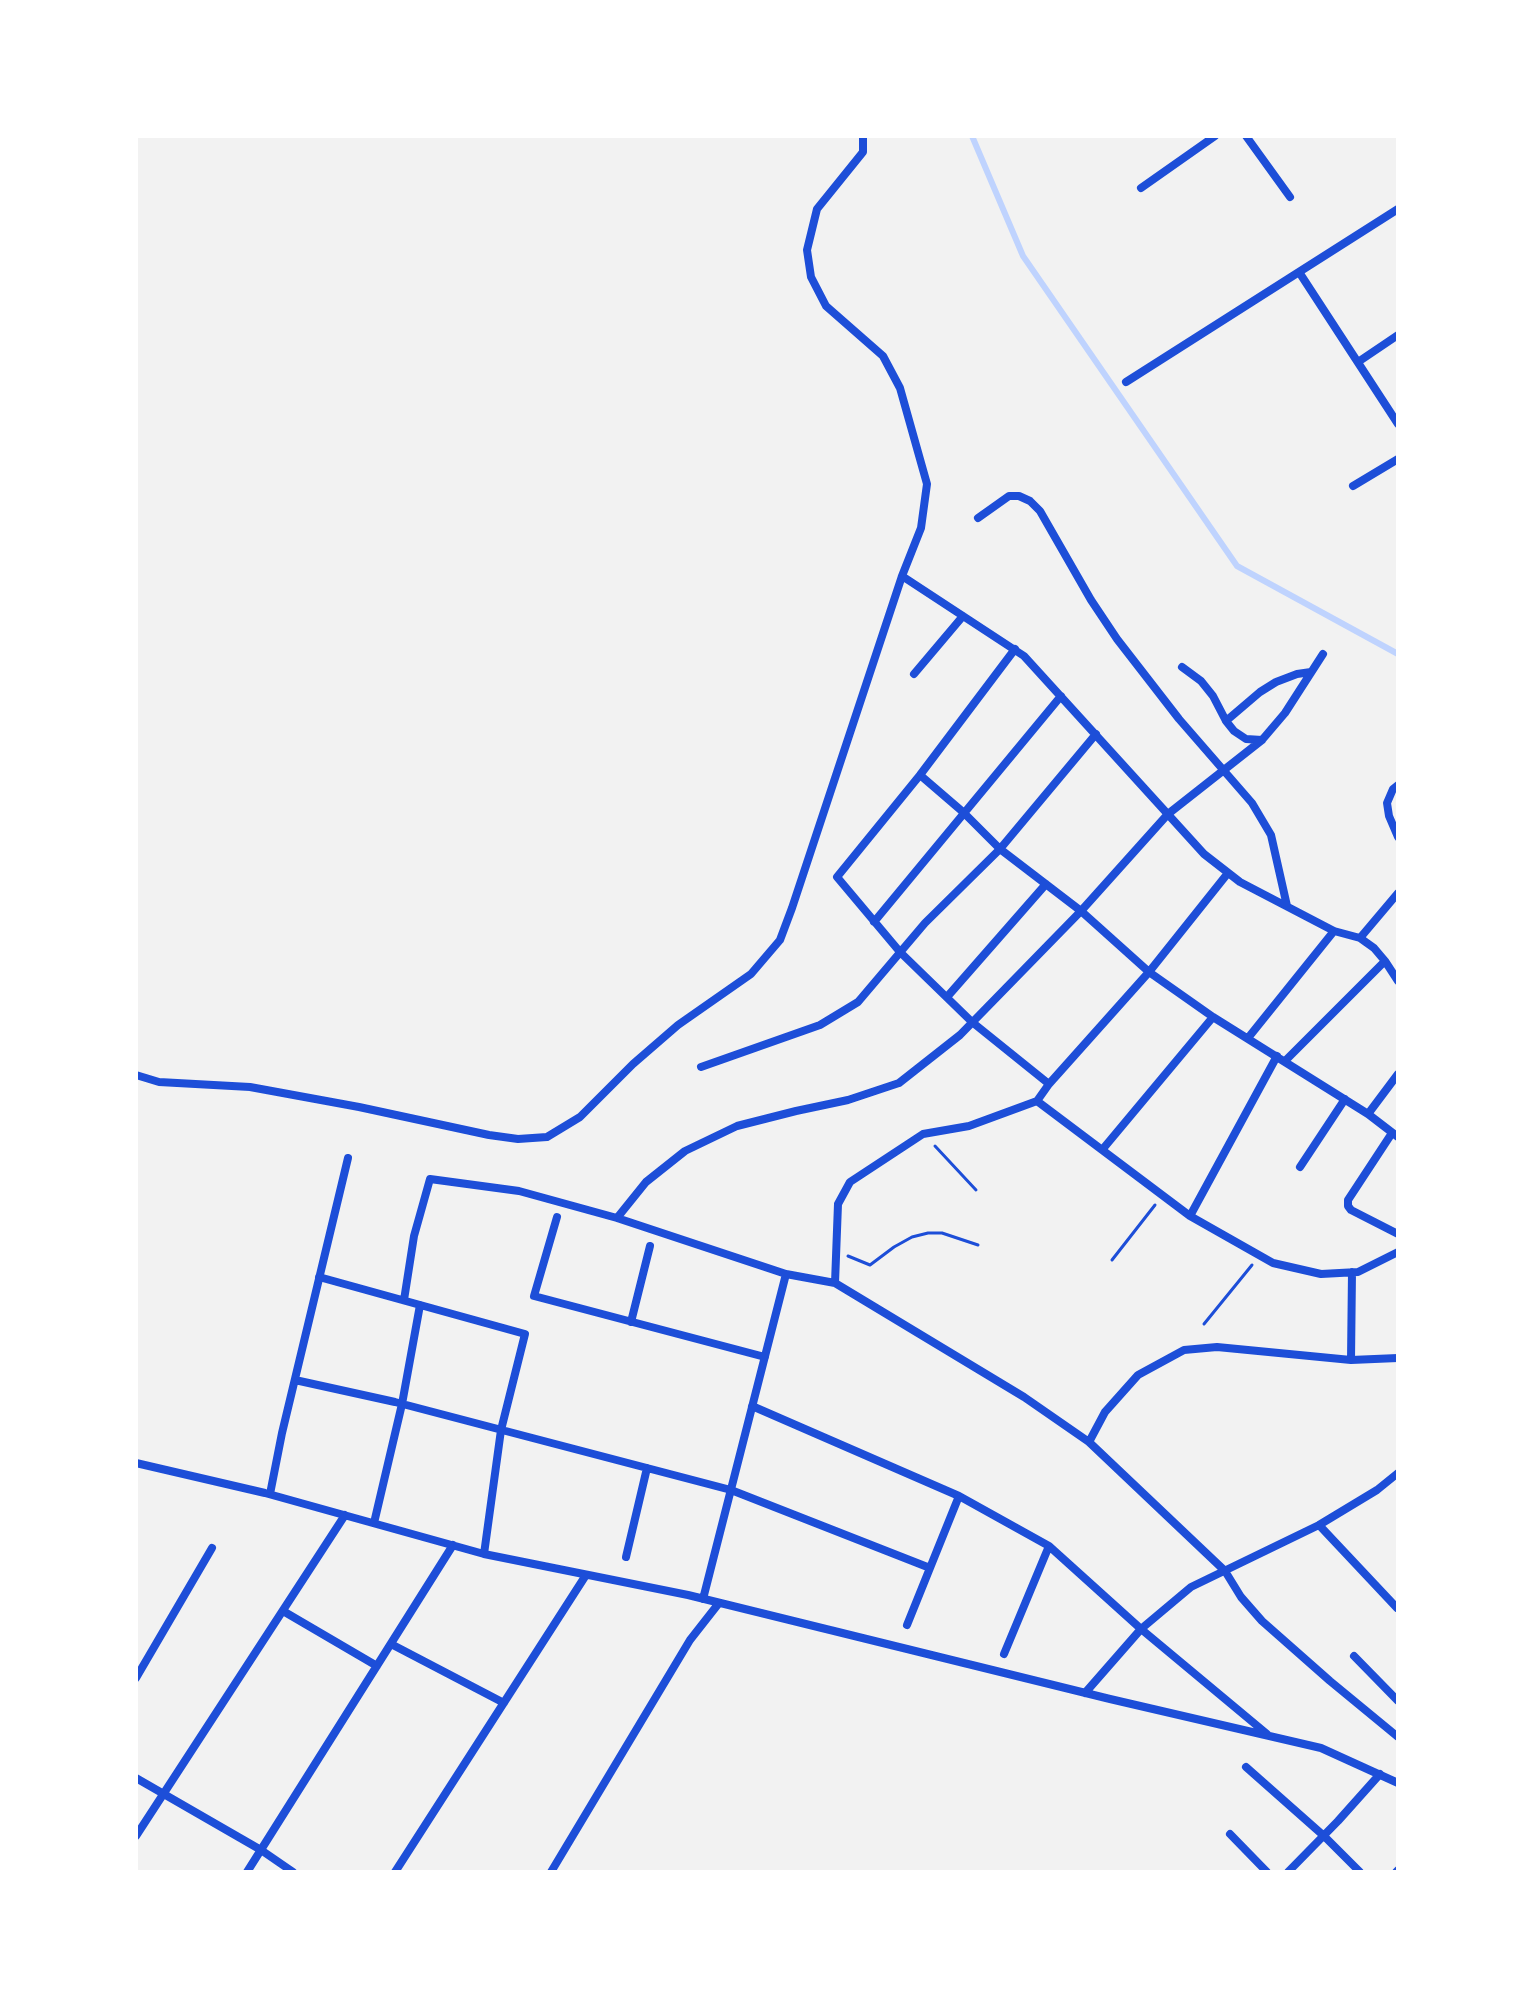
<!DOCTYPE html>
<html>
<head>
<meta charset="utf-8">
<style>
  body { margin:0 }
  #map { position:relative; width:1534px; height:2008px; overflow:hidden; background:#f2f2f2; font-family:Manrope,sans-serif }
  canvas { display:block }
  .frame { position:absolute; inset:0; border:138px solid #fff; pointer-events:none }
</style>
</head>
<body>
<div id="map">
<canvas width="1534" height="2008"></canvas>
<div class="frame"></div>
</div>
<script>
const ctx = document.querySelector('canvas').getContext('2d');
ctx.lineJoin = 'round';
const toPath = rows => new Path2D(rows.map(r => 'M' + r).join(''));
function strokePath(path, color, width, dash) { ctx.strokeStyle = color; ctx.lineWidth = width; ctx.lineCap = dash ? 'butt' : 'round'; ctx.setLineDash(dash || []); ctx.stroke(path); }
const stream = toPath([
  [972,136,1023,256,1237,566,1398,654]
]);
const path = toPath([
  [935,1146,976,1190],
  [848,1256,870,1265,894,1247,912,1237,928,1233,942,1233,978,1245],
  [1112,1260,1155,1205],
  [1204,1324,1252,1265]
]);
const minor = toPath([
  [1246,136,1290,197],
  [1141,188,1215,136],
  [1299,272,1398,424],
  [1358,362,1398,335],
  [1126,382,1398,209],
  [1353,486,1398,459],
  [978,518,1009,496,1019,496,1030,501,1040,511,1091,600,1117,639,1179,719,1252,803,1271,835,1287,906],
  [902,576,1024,656,1204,854,1240,882,1334,931,1360,938,1374,948,1385,961,1398,981],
  [1015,649,920,775,837,877,900,952,972,1022,1049,1084,1037,1101,1190,1216,1273,1263,1321,1274,1358,1272,1398,1252],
  [1182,667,1201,681,1213,696,1226,721,1234,731,1246,739,1262,740],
  [914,674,963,616],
  [1226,721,1260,692,1276,682,1297,674,1311,672],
  [920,775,963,812,1000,849,1081,911,1149,972,1213,1017,1368,1114,1398,1137],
  [1398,785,1393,789,1387,803,1389,816,1398,837],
  [874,922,1061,696],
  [1360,938,1398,893],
  [947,997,1046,884],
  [1248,1038,1334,931],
  [1285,1061,1385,961],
  [701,1067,820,1025,858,1002,925,923,1000,849,1096,734],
  [136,1075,159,1082,250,1087,359,1107,489,1135,518,1139,547,1137,580,1117,633,1064,678,1025,751,974,780,940,792,908,902,576,921,528,927,484,900,388,883,356,826,306,811,277,807,250,817,209,863,152,863,136],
  [1049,1084,1149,972,1228,873],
  [1368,1114,1398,1074],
  [1392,1133,1348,1200,1348,1206,1351,1210,1398,1234],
  [1102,1150,1213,1017],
  [1300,1167,1345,1099],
  [1190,1216,1277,1056],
  [557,1217,534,1296,765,1357],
  [617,1218,646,1182,685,1151,737,1126,796,1111,848,1100,899,1083,960,1035,1081,911,1168,814,1262,740,1285,713,1323,654],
  [319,1277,525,1334,501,1430,484,1554],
  [835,1283,838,1204,850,1182,923,1134,969,1126,1037,1101],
  [404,1300,414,1236,430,1179,519,1191,617,1218,786,1274,835,1283,1024,1397,1089,1442,1225,1571,1241,1597,1262,1621,1330,1681,1398,1737],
  [631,1322,650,1246],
  [1351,1360,1352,1272],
  [295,1380,395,1402,731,1490,930,1568],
  [752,1406,959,1496,1049,1546,1141,1629,1267,1734],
  [1089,1442,1105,1412,1138,1375,1184,1350,1217,1347,1351,1360,1398,1358],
  [136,1463,265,1493,484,1554,688,1595,1110,1699,1321,1748,1398,1783],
  [270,1494,282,1433,348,1158],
  [374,1523,402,1404,420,1305],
  [1319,1525,1397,1608],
  [626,1557,647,1468],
  [703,1599,786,1274],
  [283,1611,377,1666],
  [907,1625,959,1496],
  [391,1644,504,1703],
  [1004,1654,1049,1546],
  [1354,1656,1398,1701],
  [136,1678,212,1548],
  [1085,1693,1141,1629,1191,1587,1319,1525,1377,1490,1398,1473],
  [1246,1767,1324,1836,1360,1872],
  [136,1778,261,1850,293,1872],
  [1230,1834,1267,1872],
  [136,1836,345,1515],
  [247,1872,453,1545],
  [395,1872,586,1575],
  [551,1872,690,1640,719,1603],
  [1288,1872,1338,1821,1380,1774],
  [1396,1872,1398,1870]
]);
strokePath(stream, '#bfd3fe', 6);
strokePath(path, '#1d4ed8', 3);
strokePath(minor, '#1d4ed8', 8);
</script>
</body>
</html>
